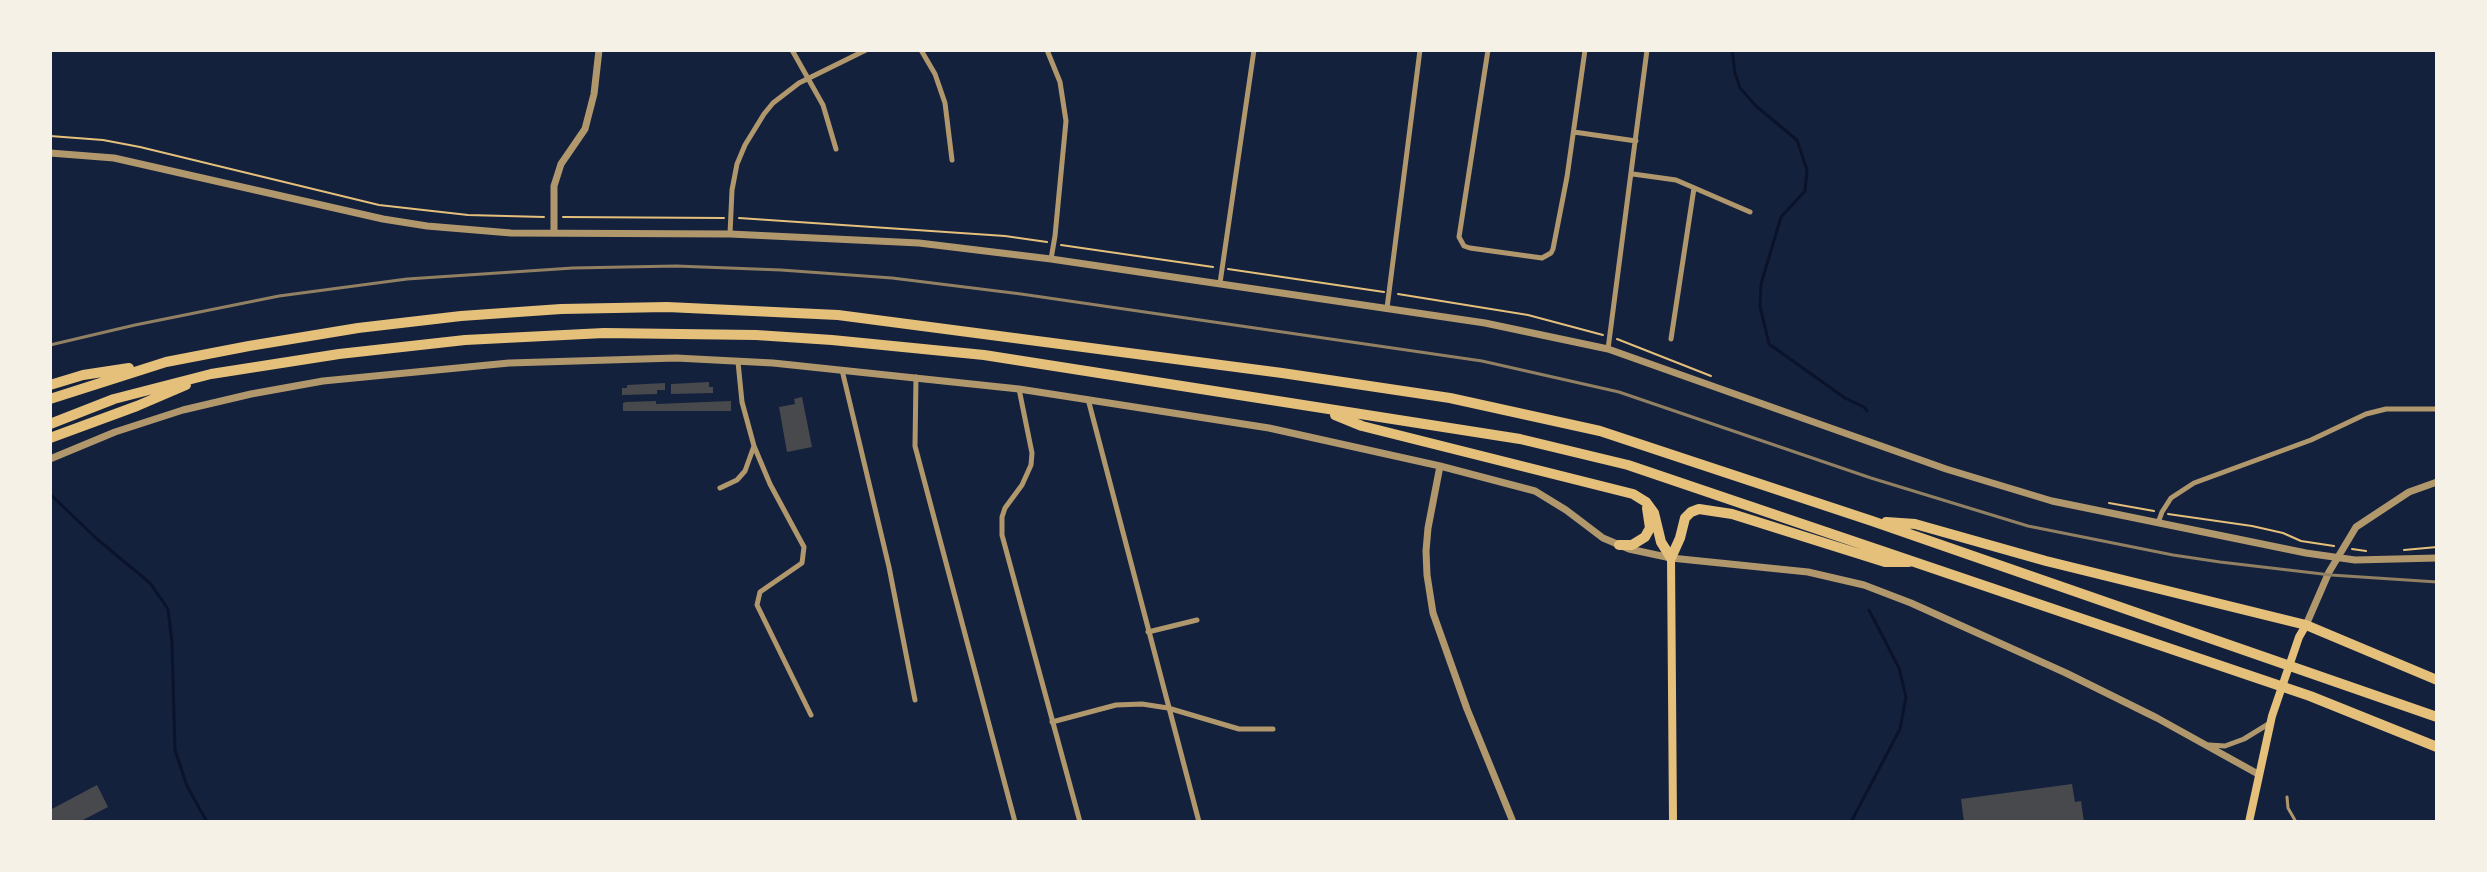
<!DOCTYPE html>
<html>
<head>
<meta charset="utf-8">
<style>
  body { margin:0 }
  #map { position:relative; width:2487px; height:872px; overflow:hidden; background:#14213d; font-family:"Open Sans",sans-serif }
  canvas { display:block }
  .frame { position:absolute; inset:0; border:52px solid #f6f1e7; pointer-events:none }
</style>
</head>
<body>
<div id="map">
<canvas width="2487" height="872"></canvas>
<div class="frame"></div>
</div>
<script>
const ctx = document.querySelector('canvas').getContext('2d');
ctx.lineJoin = 'round';
const toPath = rows => new Path2D(rows.map(r => 'M' + r).join(''));
function strokePath(path, color, width, dash) { ctx.strokeStyle = color; ctx.lineWidth = width; ctx.lineCap = dash ? 'butt' : 'round'; ctx.setLineDash(dash || []); ctx.stroke(path); }
function fill(path, color) { ctx.fillStyle = color; ctx.fill(path, 'evenodd'); }
const stream = toPath([
  [1732,50,1735,73,1740,88,1756,106,1797,140,1807,170,1805,191,1781,217,1761,284,1760,306,1769,344,1845,398,1864,407,1867,411],
  [50,494,97,539,150,583,168,609,172,643,175,750,187,786,207,822],
  [1851,822,1900,729,1906,697,1899,668,1869,610]
]);
const building = toPath([
  [709,382,709,387,713,387,713,393,671,394,671,384],
  [665,383,665,390,657,390,657,394,622,395,622,388,627,388,627,385],
  [802,397,812,447,787,452,779,407,795,404,794,399],
  [656,401,656,404,731,401,731,411,623,411,623,403,626,402],
  [2072,784,2075,802,2081,801,2084,822,1964,822,1961,799],
  [97,785,108,807,79,822,50,822,50,810]
]);
const path = toPath([
  [50,136,103,140,140,147,379,205,468,215,544,217],
  [563,217,724,218],
  [739,218,1005,236,1047,242],
  [1061,245,1213,267],
  [1228,269,1384,292],
  [1398,294,1528,315,1603,335],
  [1617,339,1711,376],
  [2109,503,2154,511],
  [2168,514,2252,526,2283,533,2301,541,2334,546],
  [2352,549,2366,551],
  [2404,550,2437,547]
]);
const service = toPath([
  [2287,797,2288,808,2296,822]
]);
const minor = toPath([
  [792,50,823,105,836,149],
  [921,50,935,74,945,103,952,160],
  [1047,50,1060,82,1066,121,1055,236,1051,259],
  [1488,50,1459,237,1464,246,1470,248,1542,258,1551,253,1553,249,1567,177,1585,50],
  [1574,132,1636,141],
  [1633,174,1676,180,1750,212],
  [730,234,732,190,737,164,745,145,764,114,773,103,799,83,866,50],
  [1220,283,1254,50],
  [1387,308,1420,50],
  [1671,339,1694,188],
  [1608,349,1647,50],
  [842,370,889,567,915,700],
  [916,377,915,446,1015,822],
  [1019,389,1032,453,1031,465,1022,485,1005,508,1002,517,1002,535,1080,822],
  [1088,399,1199,822],
  [754,446,770,484,804,547,802,563,760,592,757,605,811,715],
  [720,488,737,480,745,471,754,446,742,402,738,362],
  [2158,523,2162,512,2171,498,2194,483,2311,440,2366,414,2386,409,2437,409],
  [1148,632,1197,620],
  [1052,722,1116,705,1142,704,1168,708,1239,729,1273,729],
  [2209,745,2225,746,2244,739,2270,723]
]);
const tertiary = toPath([
  [50,153,114,158,383,219,427,226,511,233,730,234,919,243,1051,259,1485,323,1608,349,1946,469,2052,501,2306,553,2355,560,2437,558],
  [554,233,554,186,561,164,585,129,594,94,599,50],
  [50,459,115,432,183,410,251,394,323,381,509,363,676,358,773,363,1019,389,1269,428,1440,466,1535,491,1566,510,1603,538,1629,549,1671,558,1808,572,1864,585,1911,603,2066,673,2157,718,2258,774],
  [1440,466,1428,528,1426,551,1427,575,1433,613,1467,709,1513,822],
  [2306,625,2329,572,2356,527,2409,492,2437,482]
]);
const secondary = toPath([
  [1671,558,1673,822],
  [2249,822,2272,716,2299,637,2306,625]
]);
const motorway = toPath([
  [50,385,83,375,129,368],
  [50,399,166,362,249,346,358,328,461,316,561,309,667,307,838,315,1282,373,1450,398,1600,431,1872,521,2437,717],
  [1335,415,1362,426,1633,494,1646,502,1654,513,1661,542,1671,558],
  [50,424,114,399,211,374,339,354,465,340,604,333,756,335,832,340,984,355,1520,439,1628,465,2310,696,2437,747],
  [50,438,137,406,186,385],
  [1886,522,1915,524,2046,561,2306,625,2437,680],
  [1619,545,1632,545,1645,537,1650,528,1647,508],
  [1671,558,1680,538,1685,518,1691,512,1699,509,1732,514,1885,562,1909,562]
]);
const rail = toPath([
  [50,345,135,325,279,296,407,279,573,268,676,266,781,270,892,278,1021,294,1482,361,1619,392,1871,478,2028,526,2173,555,2220,562,2331,575,2437,582]
]);
strokePath(stream, '#0b132b', 3);
fill(building, '#48494c');
strokePath(path, '#e5c07b', 2);
strokePath(service, '#b1986c', 3);
strokePath(minor, '#b1986c', 5);
strokePath(tertiary, '#b1986c', 7);
strokePath(secondary, '#e5c07b', 8);
strokePath(motorway, '#e5c07b', 10);
strokePath(rail, '#918062', 3);
</script>
</body>
</html>
